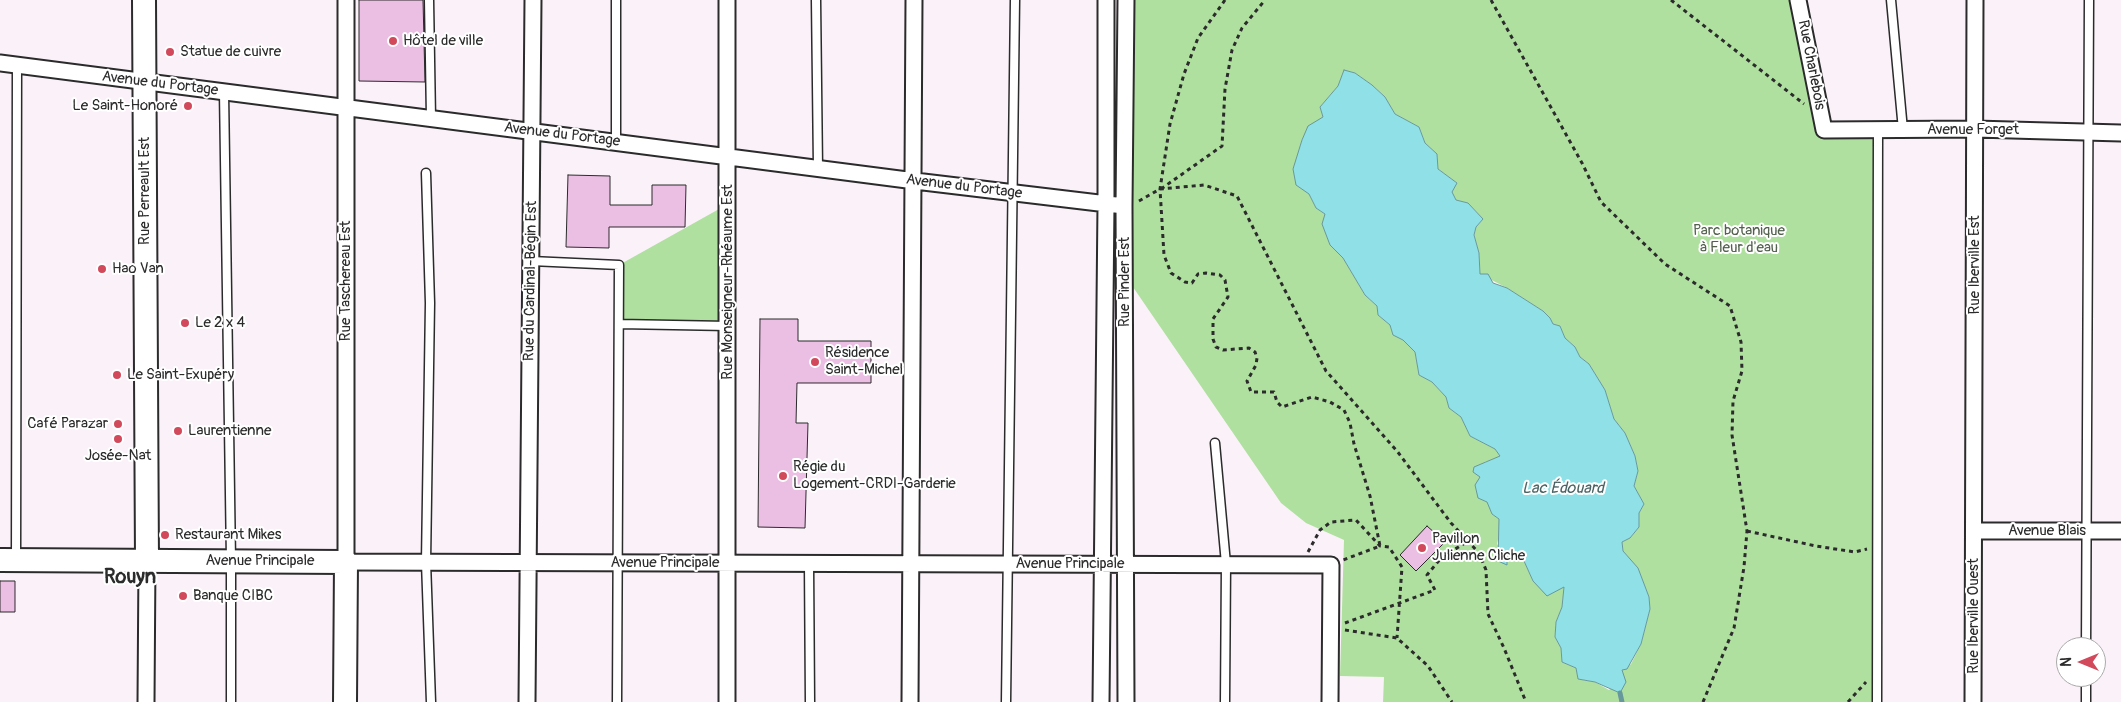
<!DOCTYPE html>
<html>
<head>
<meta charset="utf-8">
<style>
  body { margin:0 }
  #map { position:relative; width:2121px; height:702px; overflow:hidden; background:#fbf2f9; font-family:Pangolin,sans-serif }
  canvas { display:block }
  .north { position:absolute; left:2056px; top:637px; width:50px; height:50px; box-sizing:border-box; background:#fff; border:1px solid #aaa; border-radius:50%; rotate:270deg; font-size:14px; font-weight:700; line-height:20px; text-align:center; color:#2b2b2b }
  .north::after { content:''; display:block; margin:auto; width:18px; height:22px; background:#d1495b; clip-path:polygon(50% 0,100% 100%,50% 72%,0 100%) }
</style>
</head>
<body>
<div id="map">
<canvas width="2121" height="702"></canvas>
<div class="north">N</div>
</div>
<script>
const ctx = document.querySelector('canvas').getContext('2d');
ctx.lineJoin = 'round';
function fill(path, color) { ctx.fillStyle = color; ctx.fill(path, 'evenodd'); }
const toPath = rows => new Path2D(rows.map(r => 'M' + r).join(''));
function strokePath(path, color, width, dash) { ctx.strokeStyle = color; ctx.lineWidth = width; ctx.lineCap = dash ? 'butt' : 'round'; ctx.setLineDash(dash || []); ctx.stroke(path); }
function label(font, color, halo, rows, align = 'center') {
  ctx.font = font + ' Pangolin,sans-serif'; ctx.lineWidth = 4; ctx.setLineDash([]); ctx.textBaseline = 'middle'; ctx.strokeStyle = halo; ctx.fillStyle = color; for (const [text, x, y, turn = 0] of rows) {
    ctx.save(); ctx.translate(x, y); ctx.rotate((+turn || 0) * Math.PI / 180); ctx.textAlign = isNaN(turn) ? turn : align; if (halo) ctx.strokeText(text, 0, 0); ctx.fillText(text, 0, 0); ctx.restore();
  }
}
const green = toPath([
  [1126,0,1798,0,1824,130,1878,130,1877,702,1383,702,1384,677,1340,676,1344,540,1306,523,1281,503,1124,274],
  [1344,71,1355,73,1372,85,1385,97,1395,114,1419,127,1425,143,1437,154,1438,169,1457,183,1451,192,1456,200,1468,203,1483,219,1476,227,1474,235,1479,253,1480,274,1507,288,1543,311,1553,324,1560,326,1565,338,1575,347,1580,357,1589,364,1605,390,1614,419,1625,433,1635,456,1638,471,1634,486,1644,504,1639,513,1639,527,1630,538,1622,542,1623,551,1638,569,1649,597,1650,609,1641,644,1631,664,1622,670,1623,677,1609,690,1595,682,1578,679,1576,668,1562,662,1561,648,1555,637,1556,622,1562,607,1564,587,1533,581,1524,561,1514,551,1507,557,1497,544,1500,530,1499,519,1492,514,1480,477,1485,462,1501,457,1495,449,1470,436,1461,417,1449,408,1446,397,1432,382,1419,375,1415,352,1403,340,1393,334,1390,325,1378,315,1377,306,1365,295,1343,258,1330,245,1325,214,1316,208,1309,194,1299,152,1302,140,1323,117,1320,107,1338,86],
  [728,204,728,326,619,324,619,265]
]);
const water = toPath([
  [1344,70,1355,73,1372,85,1385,97,1395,114,1419,127,1425,143,1437,154,1438,169,1457,183,1452,192,1456,200,1468,203,1483,219,1476,227,1474,235,1479,253,1480,274,1488,274,1493,283,1507,288,1543,311,1550,318,1553,324,1560,326,1565,338,1575,347,1580,357,1589,364,1605,390,1614,419,1625,433,1635,456,1638,471,1634,486,1644,504,1639,513,1639,527,1630,538,1622,542,1623,551,1638,568,1649,597,1650,609,1641,644,1627,669,1622,670,1626,682,1620,693,1595,682,1578,679,1576,668,1562,662,1561,648,1555,637,1556,622,1562,607,1564,587,1547,596,1533,581,1524,561,1514,551,1507,557,1507,565,1498,561,1499,519,1492,514,1487,502,1478,498,1475,485,1480,477,1473,472,1474,467,1500,456,1495,449,1470,436,1461,417,1449,408,1446,397,1432,382,1419,375,1415,352,1403,340,1393,335,1390,325,1378,315,1377,306,1365,295,1343,258,1330,245,1322,224,1325,214,1316,208,1309,194,1296,185,1293,169,1302,140,1308,126,1323,117,1320,107,1338,86,1344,70]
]);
const stream = toPath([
  [1620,693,1622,702]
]);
const building = toPath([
  [359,0,423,0,425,82,359,81,359,0],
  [568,175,610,176,610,205,652,205,652,185,686,185,685,227,609,227,609,248,566,247,568,175],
  [760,319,798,319,798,341,871,341,871,383,797,383,796,423,808,423,805,528,758,527,760,319],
  [1427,526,1445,542,1416,571,1400,555,1427,526],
  [0,581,15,581,15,612,0,612,0,581]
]);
const path = toPath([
  [1225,0,1198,38,1184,74,1170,124,1160,189,1164,255,1171,273,1185,282,1192,283,1198,274,1206,273,1220,275,1225,280,1228,297,1213,319,1213,339,1216,347,1223,350,1249,348,1255,352,1257,358,1256,365,1247,381,1251,392,1274,392,1277,402,1282,407,1312,397,1330,402,1344,410,1350,423,1354,444,1370,496,1380,546,1343,560],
  [1491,0,1582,163,1601,202,1665,264,1730,306,1741,342,1742,371,1733,401,1732,435,1747,531,1744,567,1734,628,1703,702],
  [1671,0,1804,104],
  [1161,189,1222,146,1225,89,1232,50,1242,28,1265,0],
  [1139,201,1160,189,1204,185,1237,196,1326,371,1397,451,1451,523,1479,553,1486,570,1488,614,1504,648,1526,702],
  [1747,531,1816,546,1855,552,1867,549],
  [1308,552,1320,530,1331,522,1356,520,1380,546,1389,547,1402,567,1397,638],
  [1345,623,1435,590,1427,575,1441,558,1468,541],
  [1345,630,1397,638,1428,666,1452,702],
  [1848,702,1866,682]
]);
const lane = toPath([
  [429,0,431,118],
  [816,0,818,168],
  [1891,0,1903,130],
  [224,92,231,561,231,702],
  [616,142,616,0],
  [426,173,430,303,426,562,431,702],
  [531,261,619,265,617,702],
  [619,324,728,326],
  [1215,443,1226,564,1225,702],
  [16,559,17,65],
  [809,564,810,702],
  [2086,647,2089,0],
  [1006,702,1015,0],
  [1877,702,1878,130],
  [2086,702,2086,677]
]);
const street = toPath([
  [346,0,346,562,1331,565,1330,702],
  [727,0,727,702],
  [1798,0,1824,130,1975,129,2121,133],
  [0,63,915,181,1124,206],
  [1974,531,2121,531],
  [146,702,147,561],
  [527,702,533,0],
  [910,702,914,0],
  [1101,702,1106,204,1106,0],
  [1126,702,1124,206,1126,0],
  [1973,702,1975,0]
]);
const secondary = toPath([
  [144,0,147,561],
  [0,560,346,562,345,702]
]);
const markers = [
  [393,41,5,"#d1495b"],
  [170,52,5,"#d1495b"],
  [188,106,5,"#d1495b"],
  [102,269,5,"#d1495b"],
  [185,323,5,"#d1495b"],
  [815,362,5,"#d1495b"],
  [117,375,5,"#d1495b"],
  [118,424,5,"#d1495b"],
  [178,431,5,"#d1495b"],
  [118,439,5,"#d1495b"],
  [783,476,5,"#d1495b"],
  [165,535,5,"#d1495b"],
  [1422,548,5,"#d1495b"],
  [183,596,5,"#d1495b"]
];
const poiNames = [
  ["Hôtel de ville",403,41],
  ["Statue de cuivre",180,52],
  ["Le Saint-Honoré",178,106,"right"],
  ["Hao Van",112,269],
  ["Le 2 x 4",195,323],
  ["Résidence",825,353],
  ["Saint-Michel",825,370],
  ["Le Saint-Exupéry",127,375],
  ["Café Parazar",108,424,"right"],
  ["Laurentienne",188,431],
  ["Josée-Nat",118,456,"center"],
  ["Régie du",793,467],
  ["Logement-CRDI-Garderie",793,484],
  ["Restaurant Mikes",175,535],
  ["Pavillon",1432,539],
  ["Julienne Cliche",1432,556],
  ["Banque CIBC",193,596]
];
const streetNames = [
  ["Rue Charlebois",1811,65,79],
  ["Avenue du Portage",160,84,7],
  ["Avenue Forget",1973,130],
  ["Avenue du Portage",562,135,7],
  ["Avenue du Portage",964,187,7],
  ["Rue Perreault Est",145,191,-90],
  ["Rue Iberville Est",1975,265,-90],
  ["Rue Taschereau Est",346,281,-90],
  ["Rue du Cardinal-Bégin Est",531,281,-89],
  ["Rue Monseigneur-Rhéaume Est",728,282,-90],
  ["Rue Pinder Est",1125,282,-90],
  ["Avenue Blais",2047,531],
  ["Avenue Principale",260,561],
  ["Avenue Principale",665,563],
  ["Avenue Principale",1070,564],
  ["Rue Iberville Ouest",1974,616,-90]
];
const parkNames = [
  ["Parc botanique",1739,231],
  ["à Fleur d'eau",1739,248]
];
const waterNames = [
  ["Lac Édouard",1563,489]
];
const districtNames = [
  ["Rouyn",130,578]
];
fill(green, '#b0e0a0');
fill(water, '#8fe1e7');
strokePath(water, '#67989c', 1);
strokePath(stream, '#67989c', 5);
fill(building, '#ebbee3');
strokePath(building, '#2b2b2b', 1);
strokePath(lane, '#2b2b2b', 11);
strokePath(street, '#2b2b2b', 19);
strokePath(secondary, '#2b2b2b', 26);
strokePath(path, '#2b2b2b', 3, [4, 4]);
strokePath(lane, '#fff', 8);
strokePath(street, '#fff', 15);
strokePath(secondary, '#fff', 22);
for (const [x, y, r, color] of markers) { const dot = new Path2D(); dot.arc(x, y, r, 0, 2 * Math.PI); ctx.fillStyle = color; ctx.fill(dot); strokePath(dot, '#fff', 2); }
label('15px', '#2b2b2b', '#fff', poiNames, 'left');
label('15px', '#2b2b2b', '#fff', streetNames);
label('15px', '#53614e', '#fff', parkNames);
label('italic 16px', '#496263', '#fff', waterNames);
label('bold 20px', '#2b2b2b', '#fff', districtNames);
</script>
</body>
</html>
